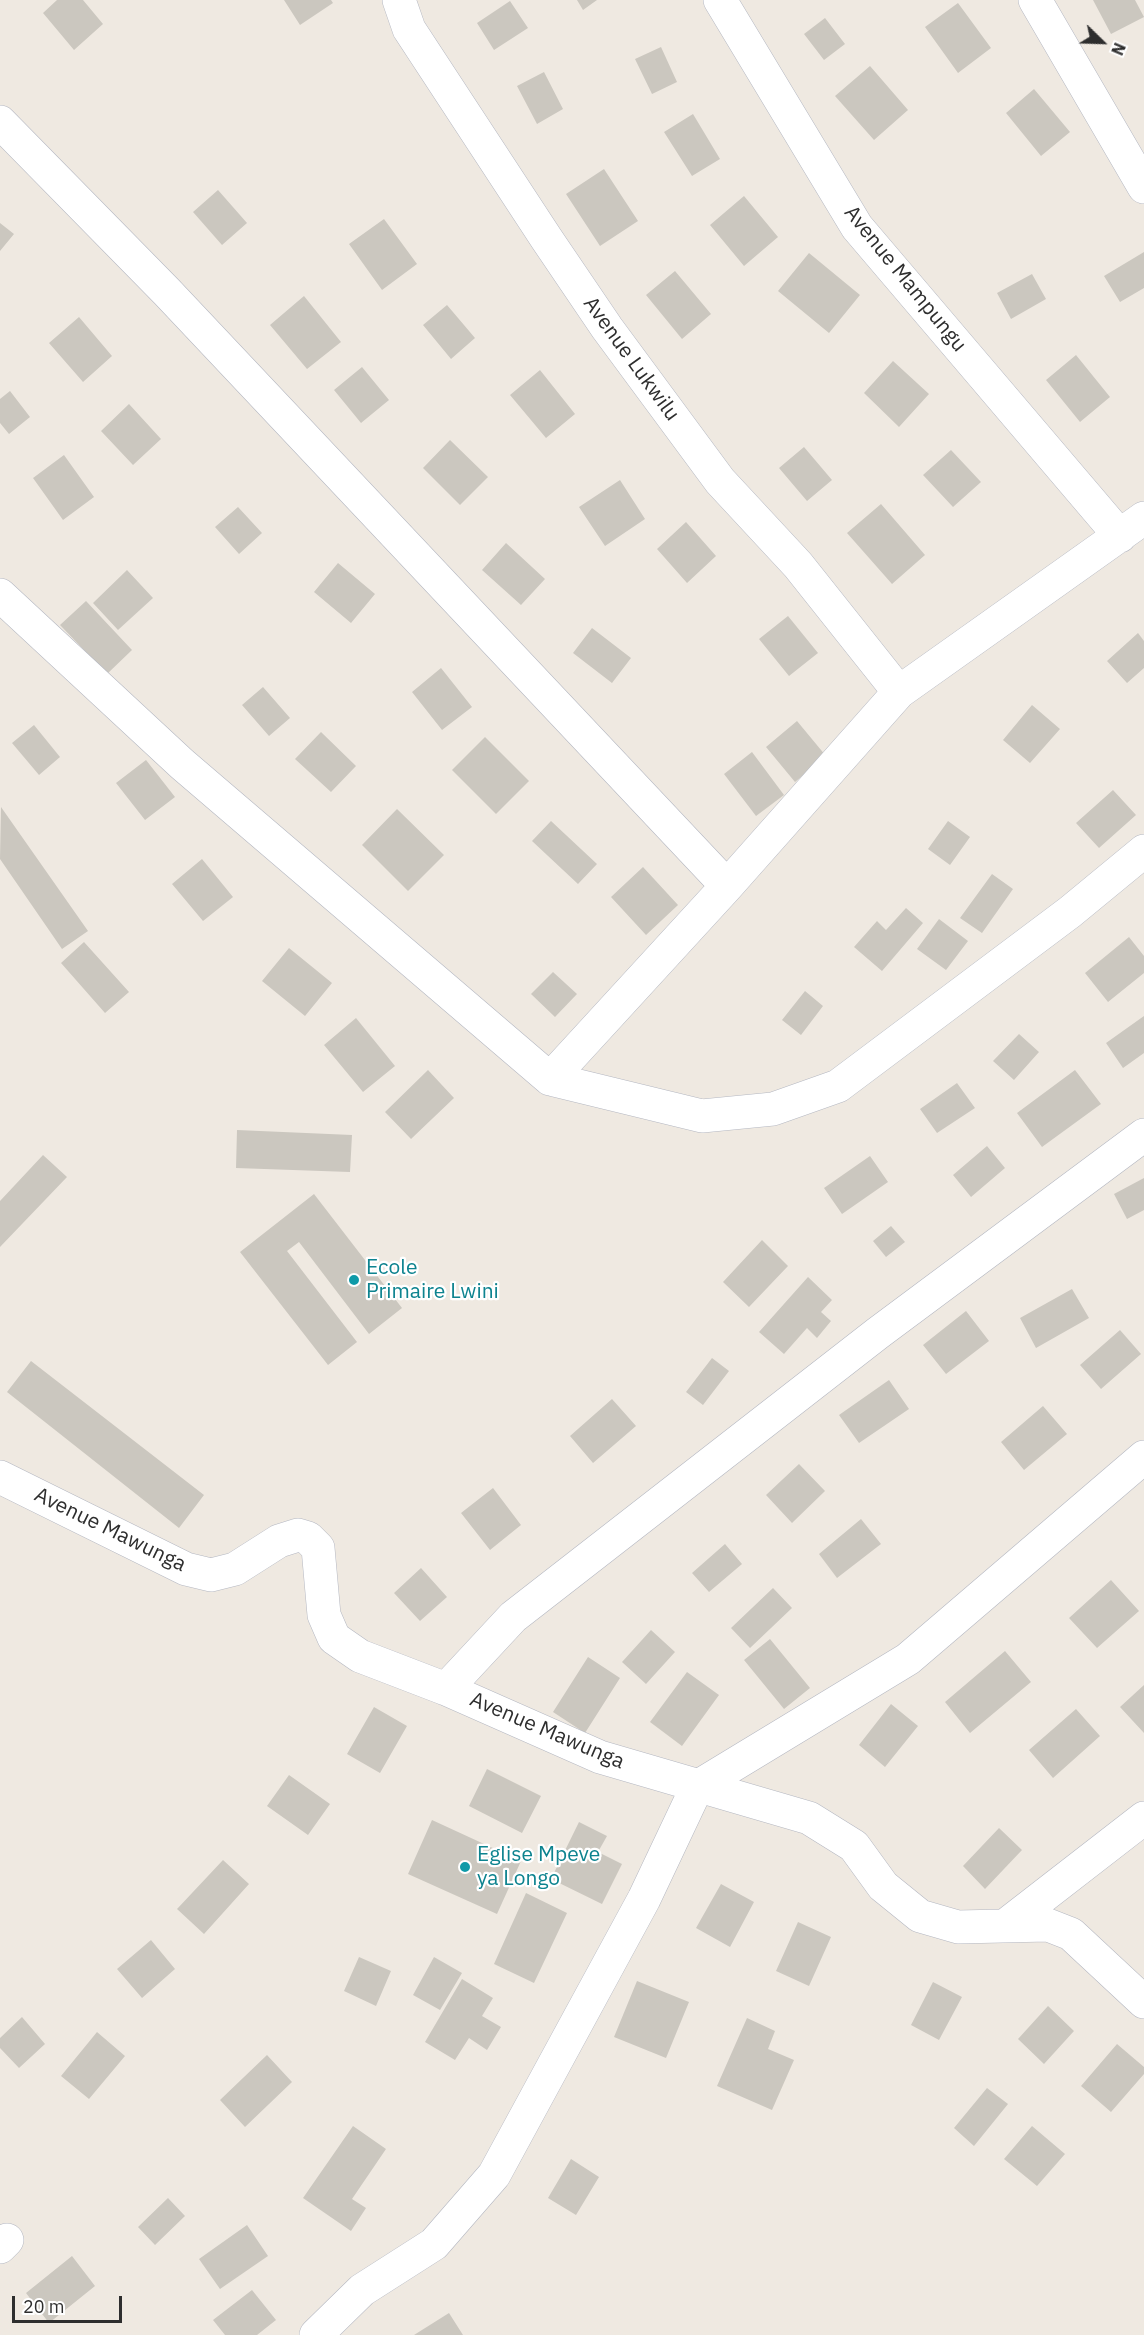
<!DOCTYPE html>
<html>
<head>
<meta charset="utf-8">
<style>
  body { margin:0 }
  #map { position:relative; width:1144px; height:2335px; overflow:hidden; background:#efe9e1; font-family:"IBM Plex Sans",sans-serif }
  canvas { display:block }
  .north { position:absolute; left:1072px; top:12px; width:60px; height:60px; -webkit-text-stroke:4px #fff; paint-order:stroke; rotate:113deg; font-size:16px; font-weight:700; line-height:24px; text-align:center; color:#2e2e2e }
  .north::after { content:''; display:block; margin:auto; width:21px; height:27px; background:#2e2e2e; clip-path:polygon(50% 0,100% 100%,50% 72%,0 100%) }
  .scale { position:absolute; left:12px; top:2296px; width:110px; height:27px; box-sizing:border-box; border:3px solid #2e2e2e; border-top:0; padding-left:8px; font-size:18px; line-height:21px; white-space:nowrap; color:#2e2e2e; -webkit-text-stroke:4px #fff; paint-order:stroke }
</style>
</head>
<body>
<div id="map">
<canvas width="1144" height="2335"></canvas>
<div class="north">N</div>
<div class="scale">20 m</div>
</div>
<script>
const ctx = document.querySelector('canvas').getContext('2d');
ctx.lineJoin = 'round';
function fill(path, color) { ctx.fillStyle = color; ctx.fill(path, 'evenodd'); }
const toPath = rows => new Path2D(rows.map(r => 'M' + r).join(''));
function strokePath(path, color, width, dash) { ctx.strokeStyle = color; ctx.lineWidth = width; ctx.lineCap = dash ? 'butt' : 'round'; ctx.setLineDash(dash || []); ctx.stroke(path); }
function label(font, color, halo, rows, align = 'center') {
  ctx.font = font + ' "IBM Plex Sans",sans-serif'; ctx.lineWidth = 4.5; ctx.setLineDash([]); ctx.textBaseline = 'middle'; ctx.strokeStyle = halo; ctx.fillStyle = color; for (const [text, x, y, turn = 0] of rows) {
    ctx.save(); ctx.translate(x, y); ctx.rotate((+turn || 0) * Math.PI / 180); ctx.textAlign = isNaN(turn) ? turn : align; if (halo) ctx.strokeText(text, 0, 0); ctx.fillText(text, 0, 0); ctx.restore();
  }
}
const building = toPath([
  [57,0,83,0,103,24,74,50,43,13],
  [284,0,331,0,333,3,300,25],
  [577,0,597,0,583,10],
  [1093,0,1135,0,1144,17,1111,34],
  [510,1,528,28,494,50,477,23],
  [958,3,991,48,958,73,925,27],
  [825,18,845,44,824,60,804,34],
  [661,47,677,82,652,94,635,59],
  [870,66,908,110,874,140,835,96],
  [544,72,563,109,537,124,517,86],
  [1034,89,1070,132,1041,156,1006,113],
  [693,114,720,159,692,176,664,132],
  [604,169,638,221,600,246,566,194],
  [218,190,247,223,222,245,193,212],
  [744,196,778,237,744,266,710,225],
  [384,219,417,264,382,290,349,244],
  [0,223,14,234,0,251],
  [1144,252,1144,288,1120,302,1104,276],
  [809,253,860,295,829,333,778,291],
  [675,271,711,314,682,339,646,295],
  [1032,274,1046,299,1011,319,997,293],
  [304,296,341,342,307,369,270,325],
  [447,305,475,338,451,359,423,325],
  [79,317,112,356,83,382,49,343],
  [1076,355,1110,397,1080,422,1046,380],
  [893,361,929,394,899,427,864,393],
  [362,367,389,400,361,423,334,390],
  [540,370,575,414,546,438,510,395],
  [10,391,30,417,9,434,0,423,0,399],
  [129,404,161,439,133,465,101,431],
  [450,440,488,477,460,505,423,468],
  [804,447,832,480,807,501,779,468],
  [951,450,981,482,953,507,923,475],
  [64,455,94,497,63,520,33,478],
  [620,480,645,519,605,546,579,507],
  [881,504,925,555,892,584,847,533],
  [238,507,262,533,239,554,215,527],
  [686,522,716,556,687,583,657,549],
  [506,543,545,579,521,605,482,570],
  [338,563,375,594,351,623,314,592],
  [127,570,153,598,118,630,93,603],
  [86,601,132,650,107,674,60,625],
  [788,616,818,653,789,676,759,639],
  [592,628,631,658,612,683,573,653],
  [1138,633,1144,641,1144,668,1127,683,1107,661],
  [441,668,472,707,442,730,412,692],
  [263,687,290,718,269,736,242,705],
  [1032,705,1060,729,1030,763,1003,740],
  [797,721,826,756,795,782,766,747],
  [34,725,60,757,39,775,12,743],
  [321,732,356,766,331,792,295,759],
  [485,737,529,781,496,814,452,770],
  [752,752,784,795,756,816,724,774],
  [146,760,175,797,145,820,116,783],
  [1113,790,1136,815,1099,848,1076,823],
  [1,807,88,931,62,949,0,859],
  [397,809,444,855,408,891,362,845],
  [551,821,597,864,578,884,532,841],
  [948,821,970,837,950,865,928,849],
  [202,859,233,897,203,921,172,884],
  [643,867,678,905,646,935,611,897],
  [992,874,1013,889,982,933,960,918],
  [906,908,923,923,882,971,854,947,877,921,886,930],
  [939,919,968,941,946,970,917,949],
  [1129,937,1144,956,1144,973,1108,1002,1085,973],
  [84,942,129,992,105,1013,61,963],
  [289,948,332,983,305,1016,262,981],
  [553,972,577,994,555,1017,531,994],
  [805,991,823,1006,801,1035,782,1020],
  [1144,1016,1144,1053,1123,1068,1106,1043],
  [356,1018,395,1066,363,1092,324,1045],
  [1019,1034,1039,1052,1014,1080,993,1061],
  [428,1070,454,1098,411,1139,385,1112],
  [1075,1070,1101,1104,1042,1147,1017,1113],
  [957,1083,975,1108,937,1133,920,1109],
  [237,1130,352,1135,350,1172,236,1168],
  [987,1146,1005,1168,971,1197,953,1175],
  [43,1155,67,1177,0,1247,0,1201],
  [870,1156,888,1182,842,1214,824,1188],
  [1144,1178,1144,1210,1127,1219,1114,1194],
  [314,1194,402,1308,369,1334,299,1242,287,1251,357,1342,328,1365,240,1252],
  [891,1226,905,1242,886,1257,873,1241],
  [762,1240,788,1266,749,1307,723,1282],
  [808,1277,832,1300,821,1312,831,1321,817,1338,807,1328,784,1354,759,1332],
  [1072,1289,1089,1318,1036,1348,1020,1318],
  [966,1311,989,1341,946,1374,923,1345],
  [1120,1330,1141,1354,1101,1389,1080,1365],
  [712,1358,729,1371,703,1405,686,1392],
  [31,1361,204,1495,179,1528,7,1392],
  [889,1380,909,1409,859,1443,839,1415],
  [612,1399,636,1426,593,1463,570,1436],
  [1043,1406,1067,1434,1024,1470,1001,1442],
  [799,1464,825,1491,792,1523,766,1495],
  [493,1488,521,1525,490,1550,461,1513],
  [861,1519,881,1544,837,1578,819,1554],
  [725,1544,742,1564,709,1592,692,1573],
  [421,1568,447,1597,420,1621,394,1593],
  [1111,1580,1139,1611,1097,1648,1069,1618],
  [773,1588,792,1608,750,1648,731,1628],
  [651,1630,675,1652,646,1684,622,1662],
  [770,1639,810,1688,784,1709,744,1660],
  [1005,1651,1031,1682,970,1733,945,1702],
  [588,1657,620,1678,585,1733,553,1712],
  [687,1672,719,1695,682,1746,650,1722],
  [1144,1685,1144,1733,1120,1707],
  [891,1704,918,1726,885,1767,859,1745],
  [374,1707,407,1726,380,1773,347,1754],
  [1076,1709,1100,1736,1053,1778,1029,1750],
  [487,1769,541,1796,522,1833,469,1806],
  [289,1775,330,1804,308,1835,267,1806],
  [432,1820,521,1861,497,1914,408,1874],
  [579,1822,607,1836,598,1852,622,1864,602,1904,551,1879],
  [999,1828,1022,1850,985,1889,963,1866],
  [223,1860,249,1884,204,1934,177,1909],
  [721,1884,754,1902,730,1947,696,1928],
  [526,1893,567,1913,534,1983,494,1964],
  [798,1922,831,1937,809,1986,776,1971],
  [151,1940,175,1969,142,1998,117,1969],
  [359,1957,391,1971,376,2006,344,1991],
  [434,1957,462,1973,440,2010,413,1995],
  [462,1979,493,1998,482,2016,501,2027,487,2050,469,2038,455,2060,425,2042],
  [637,1981,689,2002,666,2058,614,2037],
  [933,1982,962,1997,939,2040,911,2025],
  [1048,2006,1074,2031,1044,2064,1018,2039],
  [22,2017,45,2044,19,2068,0,2048,0,2038],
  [747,2018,775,2031,768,2049,794,2060,772,2110,717,2086],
  [97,2032,125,2056,89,2099,61,2076],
  [1117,2044,1144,2067,1144,2074,1111,2112,1081,2086],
  [267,2055,292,2082,245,2127,220,2100],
  [987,2088,1008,2104,974,2146,954,2128],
  [353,2126,386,2149,352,2199,366,2208,351,2231,303,2198],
  [1032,2126,1065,2154,1037,2186,1004,2159],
  [571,2159,599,2177,576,2215,548,2198],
  [168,2198,185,2216,155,2245,138,2227],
  [247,2225,268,2256,220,2289,199,2259],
  [72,2256,95,2286,49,2323,26,2293],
  [252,2290,276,2320,257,2335,225,2335,213,2320],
  [449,2313,463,2335,414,2335]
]);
const minor = toPath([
  [399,0,409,29,546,238,607,328,720,481,798,565,899,692],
  [720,0,857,227,1120,536],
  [1035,0,1144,187],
  [0,122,167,292,727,886],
  [0,595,182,764,550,1079,702,1116,773,1109,838,1086,1070,912,1144,851],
  [550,1079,727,886,899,692,1144,518],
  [0,1477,186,1569,211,1575,235,1569,279,1541,298,1535,308,1538,318,1548,324,1615,334,1638,360,1656,446,1689,600,1757,809,1818,854,1846,883,1886,920,1916,958,1927,1048,1925,1071,1934,1144,2002],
  [446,1689,513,1617,878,1333,1144,1135],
  [1006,1925,1144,1818],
  [0,2247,7,2240],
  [316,2335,362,2290,434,2244,494,2175,644,1899,697,1787,908,1659,1144,1457]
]);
const markers = [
  [354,1280,6,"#0f9aa8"],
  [465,1867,6,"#0f9aa8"]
];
const streetNames = [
  ["Avenue Mampungu",905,279,51],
  ["Avenue Lukwilu",631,359,54],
  ["Avenue Mawunga",110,1530,26],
  ["Avenue Mawunga",547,1731,23]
];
const cultureNames = [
  ["Ecole",366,1268],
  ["Primaire Lwini",366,1292],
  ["Eglise Mpeve",477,1855],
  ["ya Longo",477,1879]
];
fill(building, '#cbc7bf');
strokePath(minor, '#b4b7c1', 34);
strokePath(minor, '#fff', 33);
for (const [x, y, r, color] of markers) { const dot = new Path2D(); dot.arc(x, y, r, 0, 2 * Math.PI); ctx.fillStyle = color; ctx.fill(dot); strokePath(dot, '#fff', 2); }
label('21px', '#2e2e2e', '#fff', streetNames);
label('21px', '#0d838f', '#fff', cultureNames, 'left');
</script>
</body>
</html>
